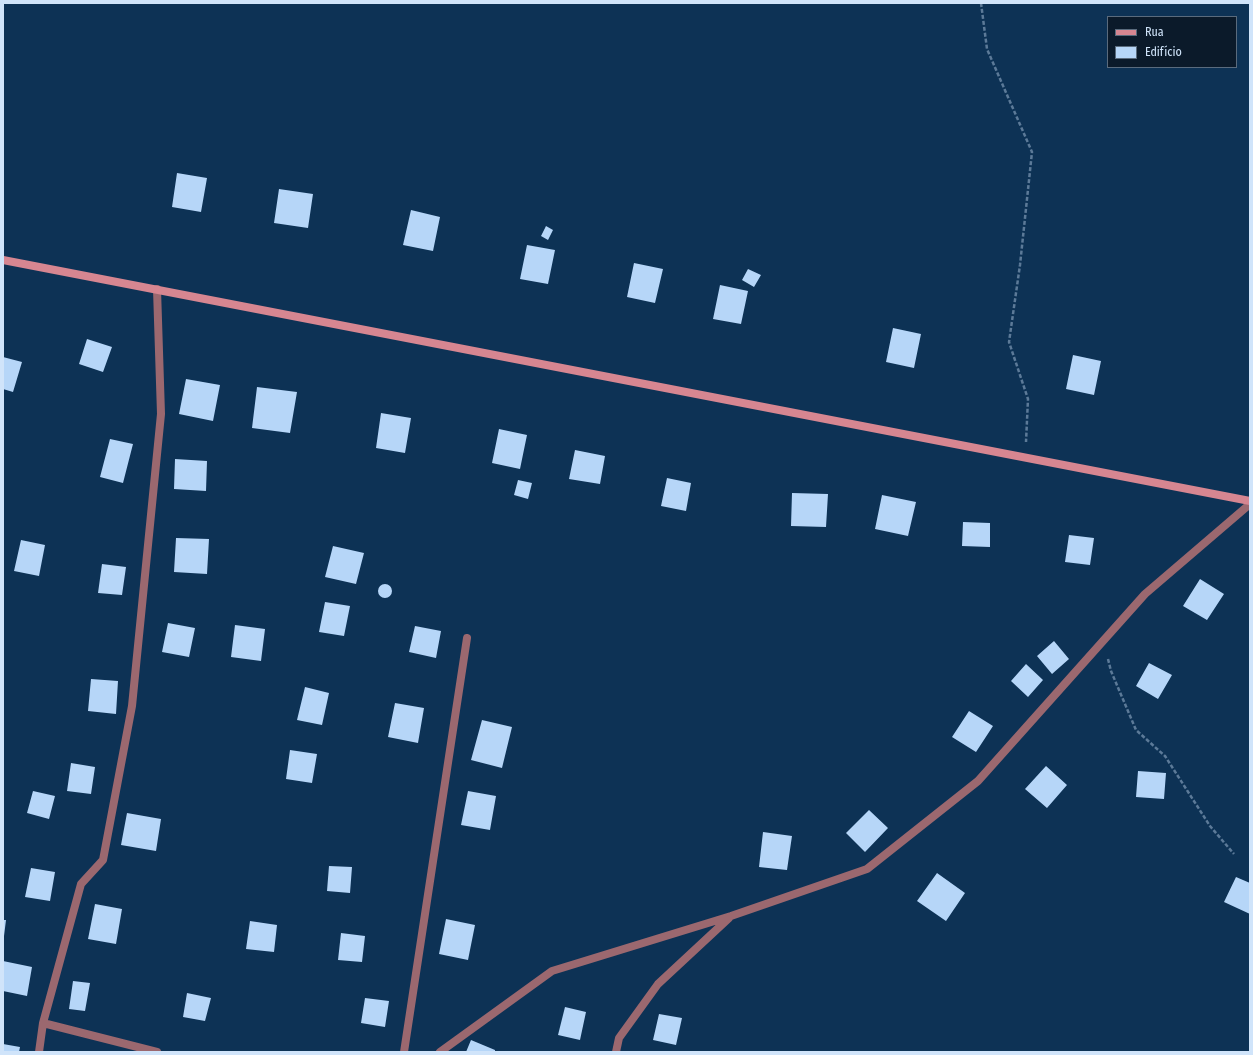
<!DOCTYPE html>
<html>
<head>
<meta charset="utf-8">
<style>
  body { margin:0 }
  #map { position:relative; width:1253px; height:1055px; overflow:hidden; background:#0d3255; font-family:"Fira Sans Condensed",sans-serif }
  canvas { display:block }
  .frame { position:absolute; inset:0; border:4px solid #d0e4fa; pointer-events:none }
  .legend { position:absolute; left:1107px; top:16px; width:130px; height:52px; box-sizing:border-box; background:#0b1a2a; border:1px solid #5a6b7d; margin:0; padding:5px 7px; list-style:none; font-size:12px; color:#d0e4fa }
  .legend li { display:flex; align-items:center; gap:8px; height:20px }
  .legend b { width:20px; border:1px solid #5a6b7d }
</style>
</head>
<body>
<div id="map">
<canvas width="1253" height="1055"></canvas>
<div class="frame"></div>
<ul class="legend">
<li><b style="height:5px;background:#d68691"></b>Rua</li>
<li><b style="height:11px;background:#b6d6f8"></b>Edifício</li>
</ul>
</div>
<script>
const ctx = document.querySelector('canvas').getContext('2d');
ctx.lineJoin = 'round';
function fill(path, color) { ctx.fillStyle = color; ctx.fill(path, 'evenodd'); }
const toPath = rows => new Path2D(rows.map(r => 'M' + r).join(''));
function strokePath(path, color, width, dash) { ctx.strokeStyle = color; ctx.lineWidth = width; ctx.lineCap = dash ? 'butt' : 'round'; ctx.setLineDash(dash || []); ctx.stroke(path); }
const building = toPath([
  [177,173,207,178,201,212,172,207],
  [279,189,313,194,308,228,274,223],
  [411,210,440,217,433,251,403,245],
  [546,226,553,230,548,240,541,236],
  [527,245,555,250,548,284,520,279],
  [634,263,663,269,655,303,627,297],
  [748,269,761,275,754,287,742,280],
  [720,285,748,291,741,324,713,319],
  [893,328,921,334,914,368,886,362],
  [87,339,112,347,103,372,79,364],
  [1073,355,1101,361,1094,395,1066,389],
  [3,357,22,362,13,392,3,389],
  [186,379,220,385,213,421,179,414],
  [257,387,297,392,290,433,252,428],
  [381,413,411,418,405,453,376,448],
  [499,429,527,435,520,469,492,463],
  [110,439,133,444,123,483,100,477],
  [575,450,605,456,600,484,569,479],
  [175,459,207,461,206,491,174,489],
  [667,478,691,483,686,511,661,506],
  [518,480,532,483,528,499,514,495],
  [792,493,828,494,826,527,791,526],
  [882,495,916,502,908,536,875,529],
  [963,522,990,523,990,547,962,546],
  [1069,535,1094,538,1090,565,1065,562],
  [176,538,209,539,207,574,174,572],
  [21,540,45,545,39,576,14,571],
  [333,546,364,553,356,584,325,577],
  [102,564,126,567,122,595,98,593],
  [1200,579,1224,594,1207,620,1183,606],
  '378 591a7 7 0 1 1 14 0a7 7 0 1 1-14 0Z',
  [325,602,350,606,344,636,319,632],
  [168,623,195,628,189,657,162,652],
  [235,625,265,629,261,661,231,657],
  [415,626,441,631,436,658,409,652],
  [1054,641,1069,659,1052,674,1037,656],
  [1149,663,1172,675,1158,699,1136,686],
  [1026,664,1043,680,1028,697,1011,681],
  [91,679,118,681,116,714,88,711],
  [305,687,329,693,322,725,297,720],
  [395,703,424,708,418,743,388,737],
  [969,711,993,726,976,752,952,737],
  [482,720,512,727,502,768,471,760],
  [290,750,317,754,312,783,286,779],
  [71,763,95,767,91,794,67,791],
  [1046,766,1067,785,1047,808,1025,789],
  [1138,771,1166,773,1164,799,1136,797],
  [33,791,55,796,49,819,27,813],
  [468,791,496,796,490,830,461,825],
  [869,810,888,828,865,852,846,833],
  [127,813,161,819,156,851,121,845],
  [763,832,792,836,787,870,759,867],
  [329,866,352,867,350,893,327,891],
  [31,868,55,872,50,901,25,897],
  [937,873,965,893,946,921,917,901],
  [1236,877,1250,883,1250,914,1224,902],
  [95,904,122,909,116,944,88,939],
  [446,919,475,925,468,960,439,954],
  [3,920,6,920,4,936,3,936],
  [250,921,277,925,274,952,246,949],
  [341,933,365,936,362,962,338,960],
  [3,961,32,967,27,996,3,991],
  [73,981,90,983,85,1011,69,1009],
  [187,993,211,998,205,1021,183,1017],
  [365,998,389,1001,385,1027,361,1023],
  [565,1007,586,1012,580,1040,558,1035],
  [659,1014,682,1018,676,1045,653,1040],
  [471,1040,495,1050,495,1052,466,1052],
  [3,1044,20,1047,19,1052,3,1052]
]);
const path = toPath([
  [981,3,987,49,1032,152,1020,265,1009,342,1028,399,1026,442],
  [1108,659,1111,671,1136,730,1165,756,1210,826,1234,854]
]);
const minor = toPath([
  [43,1023,157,1052],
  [39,1052,43,1023,81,884,103,860,132,706,161,414,157,289],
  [404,1052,467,638],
  [440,1052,552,971,731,916,867,869,978,781,1145,594,1250,504],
  [616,1052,619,1038,658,984,729,918]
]);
const secondary = toPath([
  [3,260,1250,501]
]);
fill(building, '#b6d6f8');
strokePath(path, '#5c7a98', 2.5, [4, 2]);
strokePath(minor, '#9b686f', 8);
strokePath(secondary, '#d68691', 8);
</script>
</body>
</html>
